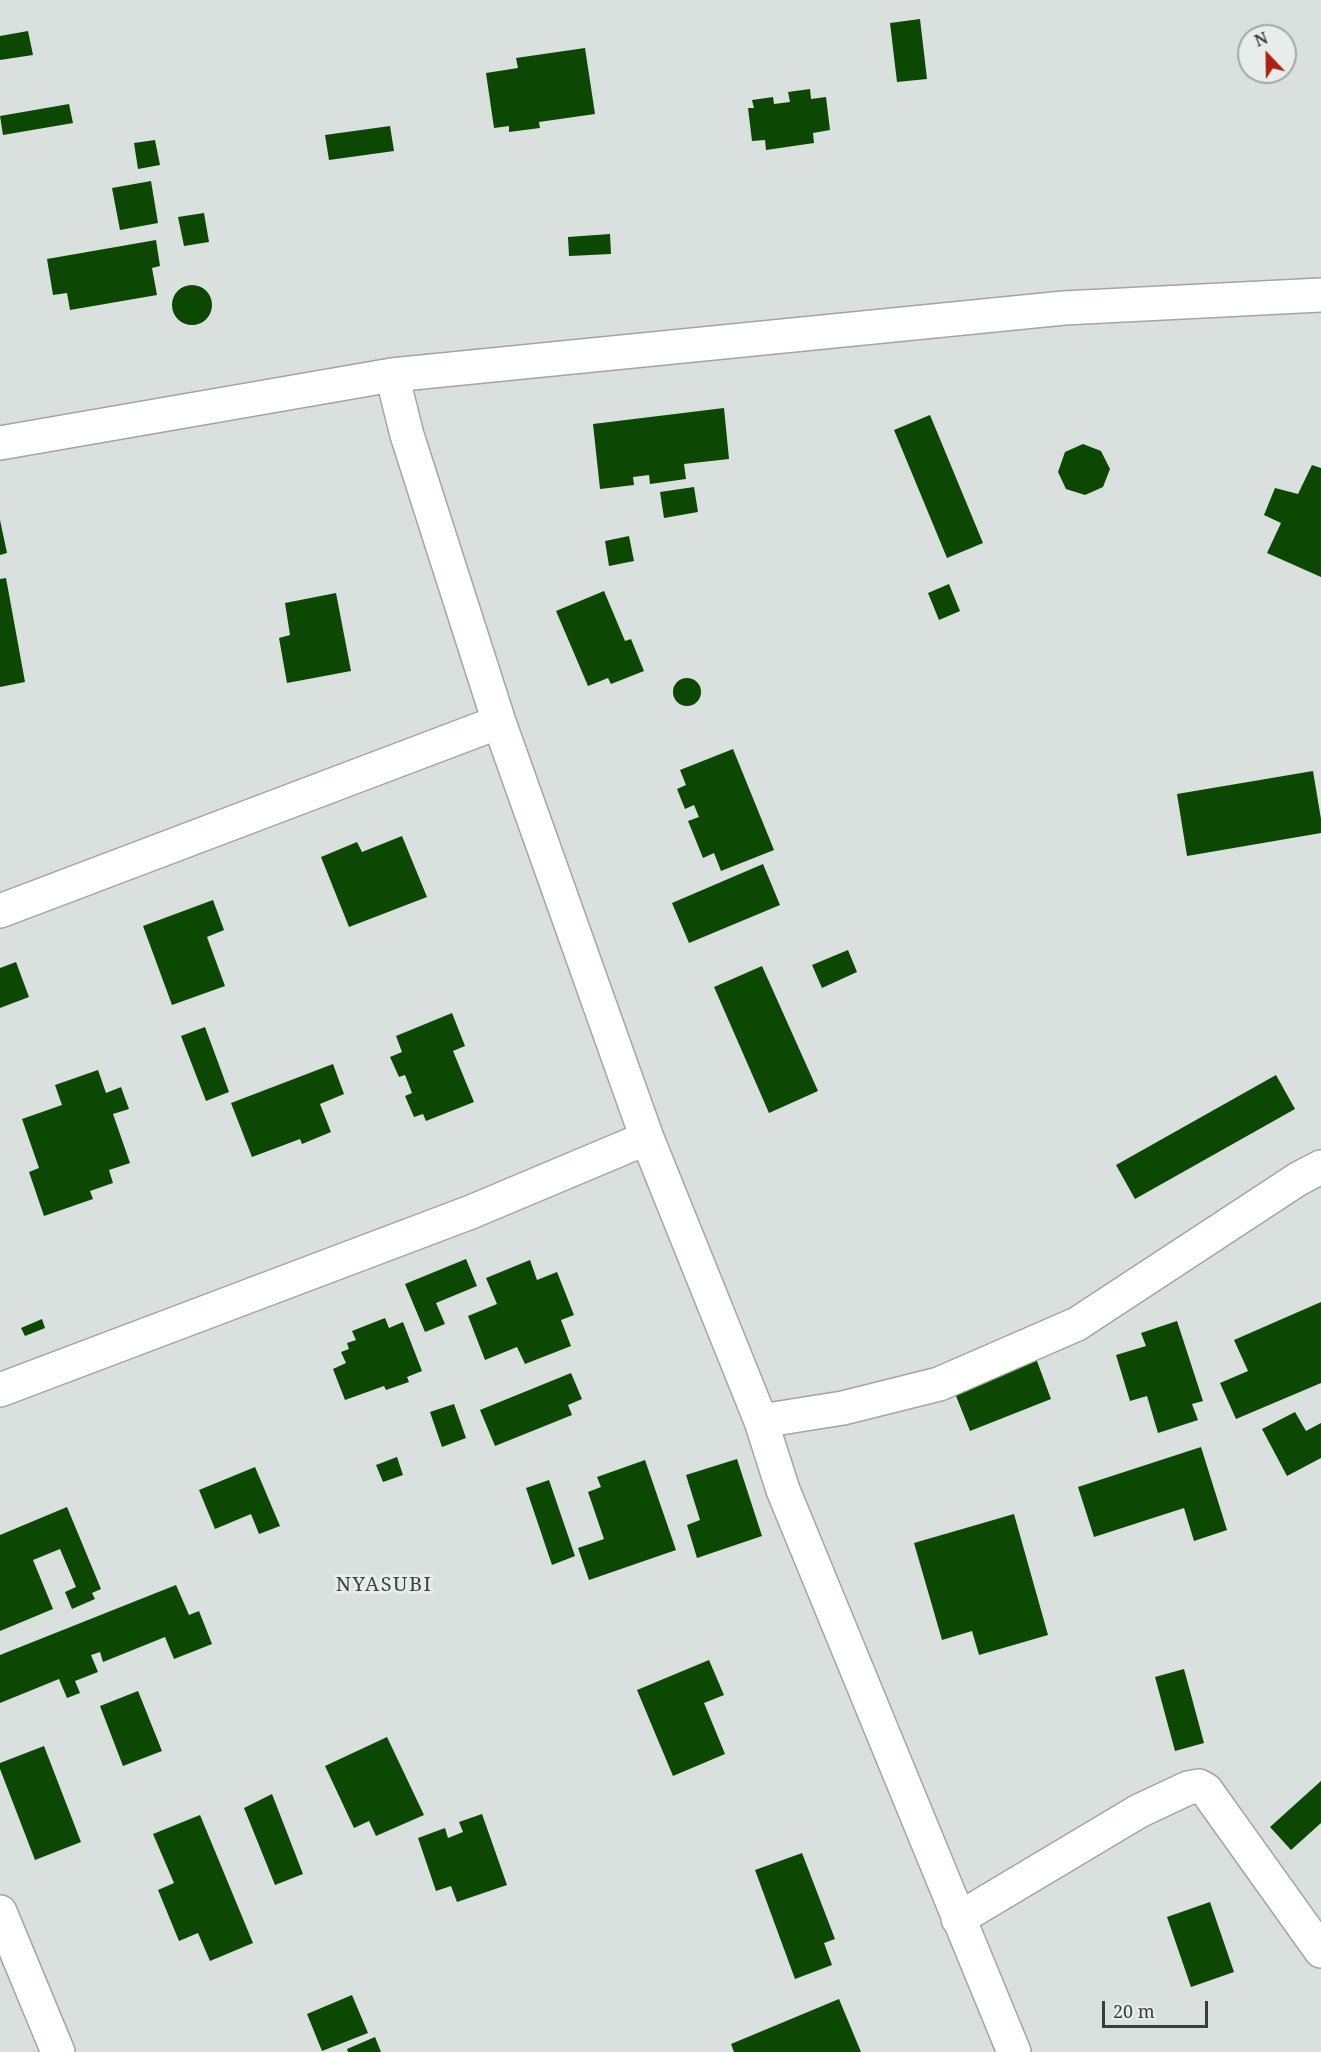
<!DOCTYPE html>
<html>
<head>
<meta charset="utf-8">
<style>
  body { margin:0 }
  #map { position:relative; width:1321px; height:2052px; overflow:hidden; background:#dae0dd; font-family:"Noto Serif",serif }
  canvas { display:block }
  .north { position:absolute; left:1237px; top:24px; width:60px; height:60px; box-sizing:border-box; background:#e8edeb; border:2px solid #a3a7a5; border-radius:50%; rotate:338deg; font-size:16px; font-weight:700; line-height:24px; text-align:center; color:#3b3d3c }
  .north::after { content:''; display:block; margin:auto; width:21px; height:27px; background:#ae1e12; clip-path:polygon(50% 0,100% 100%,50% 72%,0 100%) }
  .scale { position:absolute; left:1102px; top:2001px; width:106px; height:27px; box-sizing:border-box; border:3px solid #3b3d3c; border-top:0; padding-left:8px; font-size:18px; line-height:21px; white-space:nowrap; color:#3b3d3c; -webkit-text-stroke:4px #e8edeb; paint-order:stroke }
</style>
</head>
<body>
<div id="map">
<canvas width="1321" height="2052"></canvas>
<div class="north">N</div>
<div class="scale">20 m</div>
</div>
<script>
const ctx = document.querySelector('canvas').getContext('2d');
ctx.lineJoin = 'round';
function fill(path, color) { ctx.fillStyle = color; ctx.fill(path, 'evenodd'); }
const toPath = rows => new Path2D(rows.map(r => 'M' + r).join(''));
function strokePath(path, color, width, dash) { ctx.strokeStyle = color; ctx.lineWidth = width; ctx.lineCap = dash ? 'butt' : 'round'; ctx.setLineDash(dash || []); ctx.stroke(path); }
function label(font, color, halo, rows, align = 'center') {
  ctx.font = font + ' "Noto Serif",serif'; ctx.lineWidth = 6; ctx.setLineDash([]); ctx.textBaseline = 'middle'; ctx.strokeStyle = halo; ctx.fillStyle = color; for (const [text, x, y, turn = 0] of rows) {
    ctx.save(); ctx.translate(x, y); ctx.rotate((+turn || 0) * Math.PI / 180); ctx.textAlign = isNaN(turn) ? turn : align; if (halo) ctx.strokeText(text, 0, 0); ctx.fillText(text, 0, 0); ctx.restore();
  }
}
const building = toPath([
  [920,19,927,79,897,82,890,23],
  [28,31,33,55,0,60,0,36],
  [585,48,595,114,539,122,540,128,509,132,509,126,494,128,486,73,518,68,516,58],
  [810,89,811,99,826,97,830,130,813,133,814,143,766,150,765,140,752,141,748,108,754,108,752,100,773,97,774,104,790,102,788,92],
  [69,104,73,123,3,135,0,116],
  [390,126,394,151,329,160,325,135],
  [155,140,160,165,138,169,134,143],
  [151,181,158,223,120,230,112,188],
  [204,213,209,242,184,246,178,217],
  [610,234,611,254,569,256,568,237],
  [156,240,160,266,152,268,157,295,70,310,67,293,53,295,47,259],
  '172 305a20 20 0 1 1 40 0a20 20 0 1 1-40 0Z',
  [724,408,729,459,684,464,686,479,650,484,649,475,633,477,634,485,600,489,593,424],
  [930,415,983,543,947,558,894,430],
  [1083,444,1101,451,1110,469,1103,487,1085,495,1066,489,1058,472,1065,452],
  [1312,465,1321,468,1321,577,1267,553,1281,523,1264,515,1275,488,1298,494],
  [694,487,698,512,664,518,660,492],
  [0,520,7,553,0,555],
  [629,536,634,561,609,566,605,541],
  [6,578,25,682,0,687,0,579],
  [949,584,960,611,939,620,928,593],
  [604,591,625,641,631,639,644,671,611,684,608,678,588,686,556,611],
  [336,593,351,671,287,683,279,638,290,635,285,603],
  '673 692a14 14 0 1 1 28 0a14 14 0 1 1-28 0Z',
  [733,749,774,850,721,871,714,853,703,858,688,821,699,817,694,805,685,809,677,789,686,785,680,770],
  [1313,771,1321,819,1321,833,1187,856,1177,794],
  [402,836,427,897,349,927,321,857,357,842,362,852],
  [763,864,780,905,689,943,672,903],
  [213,900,224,930,207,937,225,986,172,1005,143,926],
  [848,950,857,972,822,988,812,965],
  [16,962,29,997,0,1008,0,968],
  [762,966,818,1091,769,1113,714,987],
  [452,1013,465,1046,453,1051,474,1102,426,1121,423,1114,414,1117,405,1096,412,1093,405,1075,399,1077,390,1057,402,1052,396,1036],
  [205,1027,229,1092,206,1101,181,1036],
  [333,1064,344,1094,320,1104,331,1132,302,1144,300,1139,252,1157,231,1103],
  [98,1070,106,1093,121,1087,129,1109,113,1114,130,1163,109,1170,113,1183,90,1191,93,1199,44,1216,29,1172,39,1168,22,1119,62,1105,55,1085],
  [1276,1075,1295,1109,1135,1199,1116,1165],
  [466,1259,477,1286,436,1303,445,1324,425,1332,405,1284],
  [530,1260,537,1280,557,1272,574,1315,561,1320,571,1346,525,1364,517,1347,485,1360,468,1316,497,1304,486,1278],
  [1321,1302,1321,1383,1236,1419,1220,1383,1248,1371,1234,1340],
  [385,1318,389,1328,403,1322,422,1371,407,1377,409,1382,386,1390,384,1386,345,1400,333,1369,346,1363,341,1352,349,1349,347,1343,356,1340,352,1331],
  [42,1319,45,1328,25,1336,21,1328],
  [1177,1321,1203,1401,1192,1404,1198,1420,1158,1433,1147,1396,1130,1401,1116,1355,1146,1346,1141,1333],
  [1034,1353,1051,1399,970,1431,952,1386],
  [571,1373,582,1399,568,1405,572,1415,495,1446,480,1410],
  [454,1404,466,1438,442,1447,430,1412],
  [1295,1412,1306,1431,1321,1423,1321,1458,1287,1476,1262,1429],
  [1201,1447,1227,1530,1194,1541,1184,1508,1094,1537,1078,1487],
  [397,1457,403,1475,383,1482,376,1465],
  [737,1459,762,1536,697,1558,687,1525,700,1520,686,1475],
  [645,1460,676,1550,589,1580,578,1548,604,1539,588,1492,601,1487,597,1477],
  [255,1467,280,1526,259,1534,251,1514,215,1529,199,1490],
  [549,1480,575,1556,552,1565,526,1488],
  [67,1507,101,1589,92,1593,95,1599,72,1609,65,1592,76,1587,60,1549,33,1560,53,1609,0,1631,0,1535],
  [1014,1514,1048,1635,979,1655,972,1631,942,1640,914,1543],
  [176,1585,189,1615,199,1611,212,1644,174,1659,165,1637,103,1662,100,1652,91,1655,98,1672,75,1681,80,1693,67,1698,59,1679,0,1703,0,1655],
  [709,1660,724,1695,704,1703,725,1754,673,1776,637,1690],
  [1184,1669,1204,1743,1175,1751,1155,1677],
  [138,1691,162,1751,123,1766,100,1706],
  [387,1737,424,1815,376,1836,369,1821,354,1828,325,1766],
  [44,1746,81,1842,35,1860,0,1769,0,1763],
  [1321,1781,1321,1823,1291,1850,1270,1827],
  [272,1794,303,1874,275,1885,244,1808],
  [482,1814,507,1885,457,1902,451,1886,436,1891,418,1838,445,1828,448,1838,463,1832,459,1822],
  [200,1815,253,1943,210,1961,198,1933,179,1941,158,1890,174,1883,153,1834],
  [802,1853,835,1939,824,1943,832,1965,795,1979,755,1870],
  [1210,1902,1234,1972,1191,1987,1167,1917],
  [352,1995,368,2033,322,2051,307,2014],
  [839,1999,861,2052,734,2052,731,2044],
  [375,2037,381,2052,348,2052,347,2049]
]);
const minor = toPath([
  [392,375,407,435,499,722,647,1138,761,1421,783,1490,1014,2052],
  [0,443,392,375,1064,308,1321,295],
  [0,911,499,722],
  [0,1390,471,1212,647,1138],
  [761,1421,843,1408,939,1384,1077,1324,1298,1179,1321,1167],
  [0,1912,58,2052],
  [958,1919,1139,1811,1188,1788,1199,1786,1206,1790,1321,1951]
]);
const quarterNames = [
  ["NYASUBI",384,1585]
];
fill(building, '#0c4704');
strokePath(minor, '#a1a6a4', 36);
strokePath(minor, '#fff', 33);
ctx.letterSpacing = '1.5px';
label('20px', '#3f4341', '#e8edeb', quarterNames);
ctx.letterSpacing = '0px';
</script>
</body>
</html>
